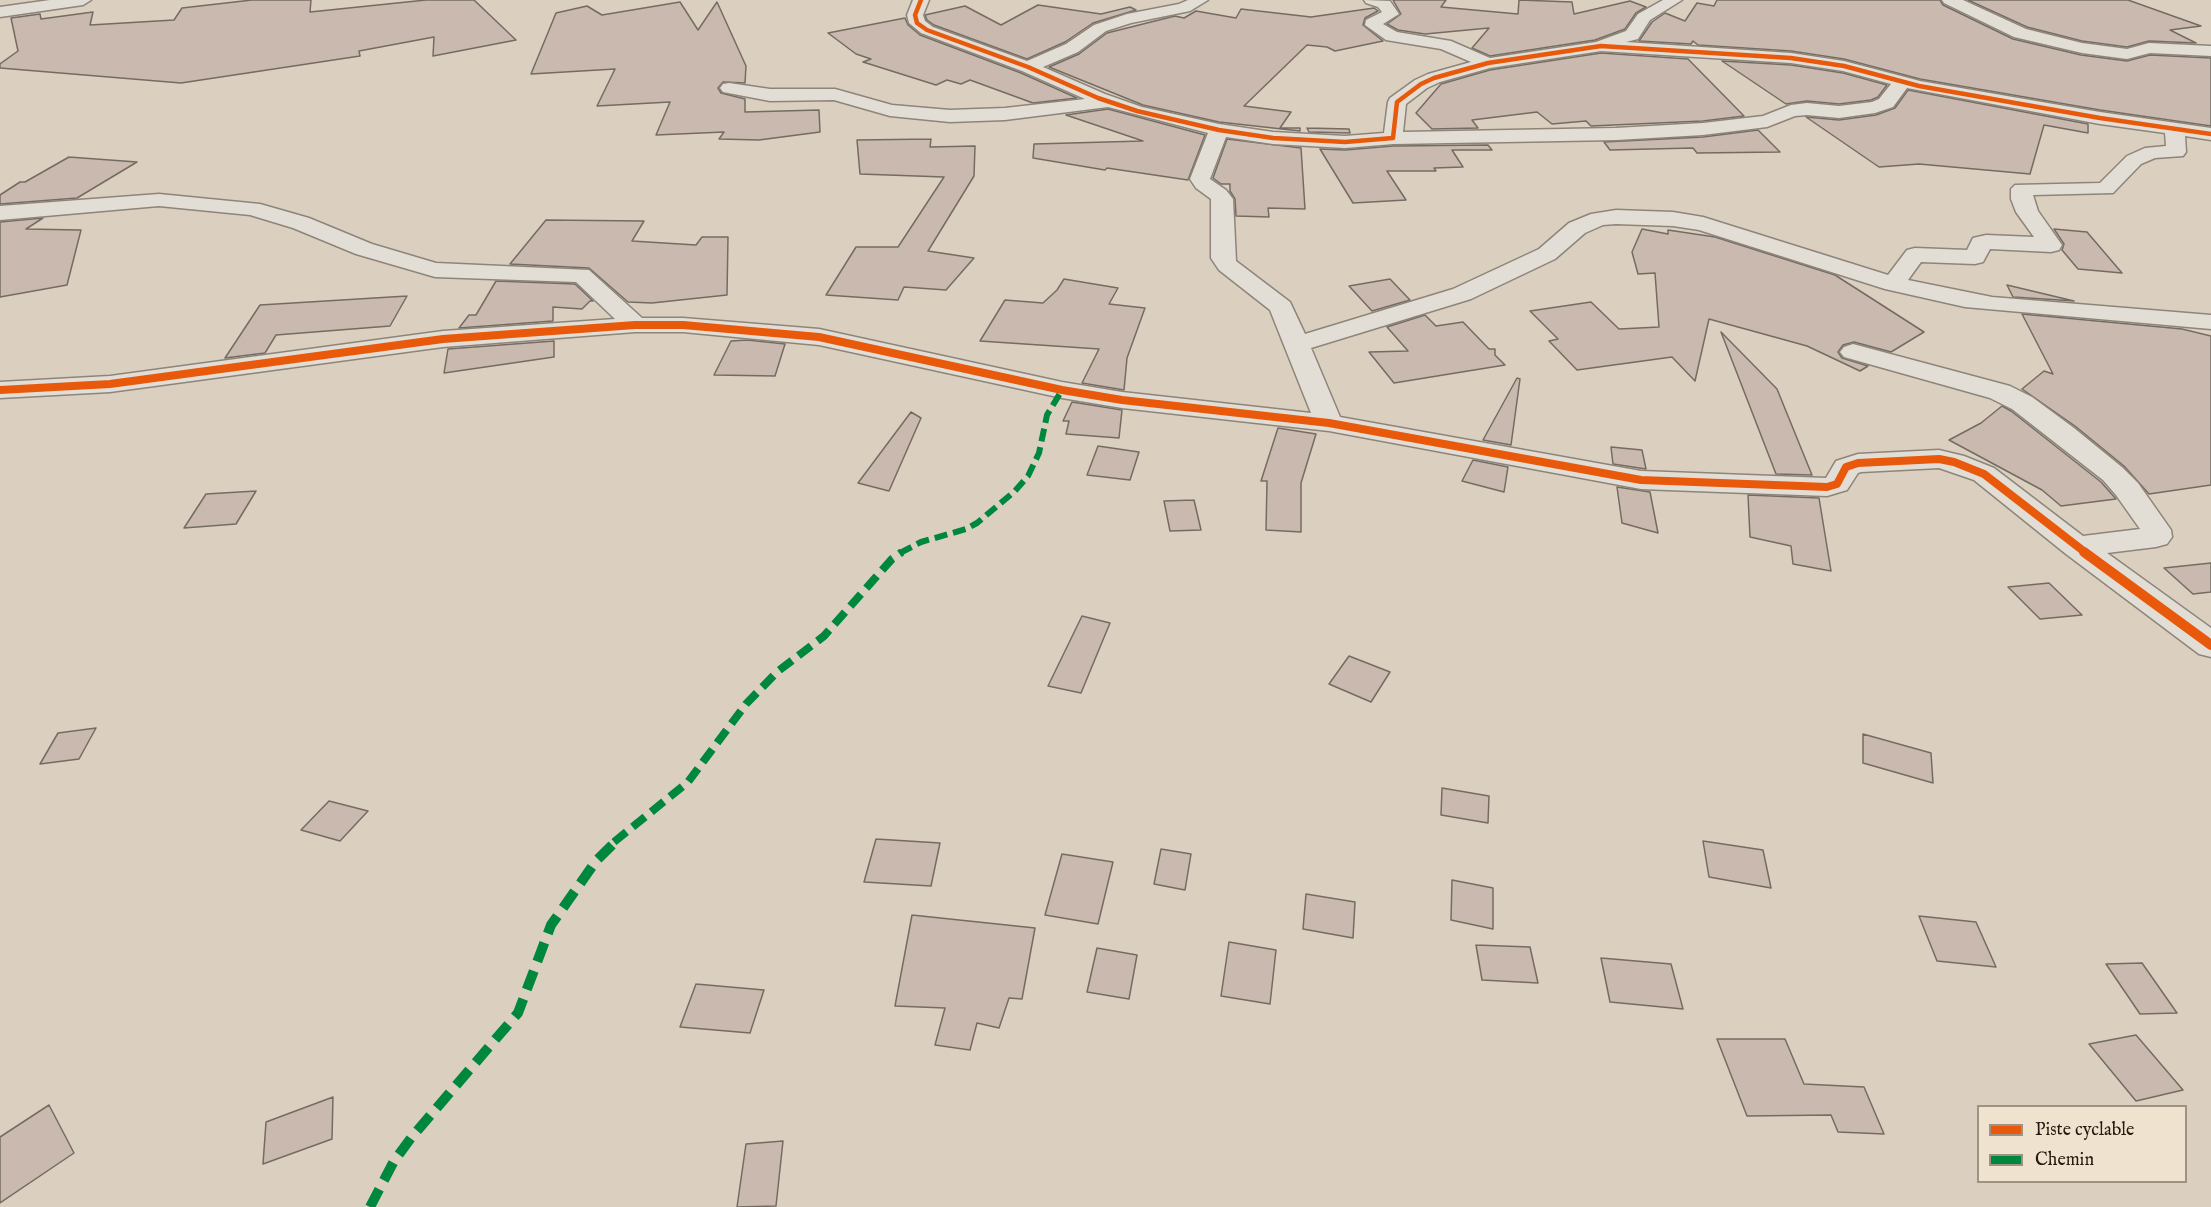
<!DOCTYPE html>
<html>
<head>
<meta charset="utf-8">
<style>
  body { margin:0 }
  #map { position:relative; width:2211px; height:1207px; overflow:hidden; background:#dbd0bf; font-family:"IM FELL English",serif }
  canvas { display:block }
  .legend { position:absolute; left:1977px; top:1105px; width:210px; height:78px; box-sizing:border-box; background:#efe2ce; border:2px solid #9f9282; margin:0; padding:8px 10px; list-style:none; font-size:18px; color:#28190f }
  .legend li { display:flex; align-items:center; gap:12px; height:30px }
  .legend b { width:30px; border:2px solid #9f9282 }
</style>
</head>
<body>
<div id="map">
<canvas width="2211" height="1207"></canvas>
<ul class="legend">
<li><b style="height:8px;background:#e8590c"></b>Piste cyclable</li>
<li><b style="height:8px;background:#00873e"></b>Chemin</li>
</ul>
</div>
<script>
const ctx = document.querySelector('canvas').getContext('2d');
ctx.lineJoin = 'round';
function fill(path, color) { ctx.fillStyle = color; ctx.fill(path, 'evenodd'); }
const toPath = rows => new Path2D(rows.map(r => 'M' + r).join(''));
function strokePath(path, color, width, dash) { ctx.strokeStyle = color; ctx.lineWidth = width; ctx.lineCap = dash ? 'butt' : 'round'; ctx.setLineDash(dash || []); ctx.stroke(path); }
const building = toPath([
  [252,0,311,0,310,12,426,0,474,0,516,40,433,56,434,37,359,51,360,56,181,83,0,68,0,64,18,51,11,18,40,14,41,19,93,12,90,25,174,20,182,8,252,0],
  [1393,0,1446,0,1441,7,1518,14,1519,0,1572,2,1574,14,1630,1,1646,7,1636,13,1625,29,1595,40,1490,56,1472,48,1489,28,1425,34,1398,30,1387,24,1401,14,1393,0],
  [1717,0,1940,0,1943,5,2013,39,2081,55,2127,61,2150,55,2211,58,2211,126,2100,110,1920,79,1844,59,1791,51,1698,45,1693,41,1691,44,1639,41,1652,22,1665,13,1685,21,1697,3,1714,6,1717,0],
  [1968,0,2128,0,2201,26,2170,30,2196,43,2149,41,2127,47,2082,41,2027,27,1968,0],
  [680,2,698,30,717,2,746,66,745,83,723,82,718,88,721,93,745,99,745,112,819,110,820,132,759,140,719,139,724,132,656,135,670,102,597,106,615,69,531,74,556,13,587,6,602,15,680,2],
  [1038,5,1101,14,1130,7,1136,10,1093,23,1065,42,1027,59,934,25,927,20,925,15,965,6,1001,25,1038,5],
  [1374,8,1378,11,1365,18,1363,25,1383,41,1335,51,1327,47,1307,45,1244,106,1291,112,1280,128,1300,128,1300,131,1219,122,1143,105,1049,67,1079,54,1107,33,1175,16,1184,18,1196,11,1236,18,1241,9,1311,17,1374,8],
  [905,18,908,25,920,35,1021,73,1077,98,1033,103,970,80,961,84,947,80,936,85,863,62,871,59,856,54,828,33,905,18],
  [1601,53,1688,59,1744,116,1703,121,1591,126,1586,121,1552,124,1537,112,1472,120,1478,128,1432,129,1416,113,1441,84,1490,70,1601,53],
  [1722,61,1791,65,1843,73,1887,85,1878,97,1871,100,1839,104,1807,101,1786,104,1722,61],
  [1908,90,2088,124,2088,133,2044,125,2030,174,1919,164,1879,167,1806,117,1839,120,1876,115,1895,108,1908,90],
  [1108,109,1205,135,1188,180,1107,168,1105,170,1033,158,1034,144,1143,141,1066,115,1108,109],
  [1307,128,1349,129,1350,133,1309,132,1307,128],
  [1758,130,1780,152,1697,153,1693,148,1610,150,1604,142,1703,137,1758,130],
  [931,139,930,147,975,146,974,176,928,251,974,258,946,290,904,287,898,300,826,295,856,247,898,247,944,177,860,174,857,140,931,139],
  [1227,139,1301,148,1305,209,1268,208,1269,217,1236,216,1235,199,1230,191,1230,184,1221,184,1213,178,1227,139],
  [1488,145,1492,150,1452,150,1463,167,1434,168,1436,171,1387,171,1406,200,1353,203,1320,149,1345,150,1393,146,1488,145],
  [69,157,137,162,77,198,0,204,0,195,20,182,25,182,69,157],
  [43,218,26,229,81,230,67,285,0,297,0,222,43,218],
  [546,220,644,221,632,241,696,245,702,237,728,237,727,295,652,303,628,302,589,268,510,264,546,220],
  [1642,229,1668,234,1668,230,1715,237,1835,275,1924,332,1891,352,1854,342,1843,345,1838,352,1842,358,1868,366,1860,371,1807,346,1709,319,1695,381,1672,357,1577,370,1549,341,1558,339,1530,311,1591,302,1619,329,1659,327,1655,273,1638,274,1632,252,1642,229],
  [2054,229,2087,232,2122,273,2078,269,2062,250,2064,244,2054,229],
  [1064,279,1118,288,1109,304,1145,308,1127,358,1124,390,1082,383,1099,349,980,341,1005,300,1043,303,1057,290,1064,279],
  [1390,279,1410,300,1372,311,1349,286,1390,279],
  [496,281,575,284,593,301,590,301,582,309,553,307,553,321,459,328,469,315,476,315,496,281],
  [2007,285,2074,301,2013,297,2007,285],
  [407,296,390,326,276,335,265,353,225,358,260,305,407,296],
  [2022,314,2182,329,2211,336,2211,485,2149,494,2124,466,2075,426,2022,389,2044,371,2053,374,2022,314],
  [1425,315,1436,326,1463,322,1489,349,1495,349,1495,355,1505,365,1394,383,1369,352,1408,351,1387,327,1425,315],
  [1721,332,1777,389,1812,475,1776,474,1721,332],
  [747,340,785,344,775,376,714,375,731,341,747,340],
  [554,341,554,357,444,373,448,349,554,341],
  [1517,378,1520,379,1511,445,1483,440,1517,378],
  [1072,402,1122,410,1119,438,1066,434,1069,421,1063,421,1072,402],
  [2002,406,2011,411,2101,482,2116,499,2061,506,2042,490,1949,440,1981,423,2002,406],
  [911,412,921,418,889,491,858,483,911,412],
  [1278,428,1316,434,1301,483,1301,532,1266,530,1267,481,1261,481,1278,428],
  [1098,446,1139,452,1130,480,1087,475,1098,446],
  [1611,447,1642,450,1646,469,1613,464,1611,447],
  [1473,460,1508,467,1504,492,1462,481,1473,460],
  [1617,487,1650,492,1658,533,1622,523,1617,487],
  [256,491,236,524,184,528,206,494,256,491],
  [1748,495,1819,498,1831,571,1793,564,1791,546,1750,537,1748,495],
  [1194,500,1201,530,1170,531,1164,501,1194,500],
  [2211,563,2211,592,2193,594,2164,568,2211,563],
  [2049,583,2082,615,2040,619,2008,587,2049,583],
  [1082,616,1110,623,1081,693,1048,686,1082,616],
  [1349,656,1390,672,1371,702,1329,684,1349,656],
  [96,728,79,759,40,764,58,733,96,728],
  [1863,734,1931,753,1933,783,1863,763,1863,734],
  [1442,788,1489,796,1488,823,1441,815,1442,788],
  [329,801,368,811,340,841,301,830,329,801],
  [876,839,940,843,931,886,864,882,876,839],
  [1703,841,1763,850,1771,888,1709,877,1703,841],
  [1161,849,1191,854,1185,890,1154,884,1161,849],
  [1062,854,1113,862,1098,924,1045,915,1062,854],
  [1452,880,1493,888,1493,929,1451,920,1452,880],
  [1306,894,1355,902,1353,938,1303,929,1306,894],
  [912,915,1035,928,1022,999,1009,998,999,1028,977,1023,970,1050,935,1045,945,1008,895,1006,912,915],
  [1919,916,1976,922,1996,967,1937,961,1919,916],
  [1229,942,1276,950,1270,1004,1221,996,1229,942],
  [1476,945,1530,947,1538,983,1482,980,1476,945],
  [1097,948,1137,955,1129,999,1087,992,1097,948],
  [1601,958,1671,964,1683,1009,1610,1002,1601,958],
  [2142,963,2177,1013,2140,1014,2106,964,2142,963],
  [696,984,764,990,750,1033,680,1027,696,984],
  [2136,1035,2183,1090,2136,1101,2089,1044,2136,1035],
  [1717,1039,1785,1039,1804,1084,1864,1087,1884,1134,1838,1132,1831,1115,1747,1116,1717,1039],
  [333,1097,332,1139,263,1164,266,1122,333,1097],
  [49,1105,74,1153,0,1203,0,1137,49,1105],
  [783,1141,776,1206,737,1207,746,1144,783,1141]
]);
const minor = toPath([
  [50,0,91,0,83,5,0,17,0,7,50,0],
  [913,0,929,0,923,15,925,21,933,27,1027,61,1066,44,1094,25,1127,14,1179,4,1188,0,1208,0,1190,11,1131,23,1106,31,1078,52,1043,67,1105,94,1142,107,1219,124,1273,132,1345,136,1384,133,1388,102,1390,98,1415,80,1428,74,1471,62,1441,49,1386,40,1365,25,1366,20,1382,12,1378,7,1366,3,1364,0,1390,1,1399,14,1383,24,1397,32,1451,41,1490,58,1596,42,1626,31,1638,14,1663,0,1682,0,1650,20,1638,39,1626,42,1791,53,1844,61,1920,81,2100,112,2211,128,2211,140,2185,136,2186,152,2183,156,2155,158,2141,164,2113,193,2033,195,2038,211,2062,245,2059,250,2051,252,1990,249,1983,262,1975,264,1921,262,1908,280,1992,297,2211,315,2211,329,1965,307,1885,289,1699,230,1673,226,1616,224,1603,225,1585,233,1555,259,1471,299,1311,348,1340,417,1641,471,1826,478,1836,461,1858,454,1939,450,1964,456,1994,468,2083,536,2140,529,2116,495,2103,480,2012,409,1990,398,1844,357,1840,352,1844,347,1853,344,2010,386,2032,397,2074,428,2123,468,2138,483,2171,530,2172,537,2167,544,2156,547,2107,553,2211,628,2211,657,2199,654,2066,554,1974,480,1939,468,1861,472,1858,473,1847,490,1827,496,1641,489,1329,431,1122,408,1062,398,819,345,683,332,635,332,443,347,110,392,0,398,0,382,110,376,443,331,615,319,576,282,435,277,356,254,293,228,250,215,159,206,0,220,0,206,159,194,260,204,309,218,372,244,436,263,589,270,642,318,683,318,819,329,1062,382,1122,392,1311,413,1270,310,1219,270,1211,258,1211,199,1196,188,1190,179,1208,133,1108,107,1005,120,950,122,890,116,834,100,770,101,723,92,720,88,723,84,729,83,770,89,835,89,892,105,950,110,1005,108,1085,99,1022,71,921,33,909,23,907,15,913,0],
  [1601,51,1791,63,1843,71,1891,84,1879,99,1872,102,1839,106,1807,103,1791,105,1763,116,1703,123,1616,128,1403,132,1406,104,1427,88,1440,82,1490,68,1601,51],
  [1907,88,2100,124,2165,133,2166,146,2145,148,2127,156,2100,183,2015,185,2011,189,2011,199,2016,212,2034,237,1986,235,1973,238,1967,250,1915,248,1907,250,1888,275,1703,217,1673,212,1616,210,1591,214,1569,223,1539,249,1453,289,1305,334,1290,302,1236,261,1233,199,1226,190,1210,179,1226,137,1273,144,1345,148,1393,144,1616,140,1703,135,1767,127,1795,116,1807,115,1839,118,1875,113,1893,107,1907,88],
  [1942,0,1963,0,2026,29,2082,43,2127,49,2149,43,2211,46,2211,56,2150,53,2127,59,2082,53,2014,37,1944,3,1942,0]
]);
const quietFar2 = toPath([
  [900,553,921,542,966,529,977,523,1015,491,1028,476,1039,453,1047,415,1062,390]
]);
const quietFar1 = toPath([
  [614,842,688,782,746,704,777,672,824,636,892,559,902,552]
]);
const quiet = toPath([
  [370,1207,394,1161,411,1138,518,1013,551,925,596,861,616,841]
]);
const cyclewayFar2 = toPath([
  [921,0,915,15,917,23,927,30,1028,67,1098,98,1137,111,1219,130,1273,138,1345,142,1393,138,1397,102,1421,84,1434,78,1488,63,1601,46,1791,58,1844,66,1919,86,2100,118,2211,134]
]);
const cyclewayFar1 = toPath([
  [0,390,110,384,443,339,635,325,683,325,819,337,1062,390,1122,400,1329,423,1641,480,1827,487,1837,484,1846,467,1858,463,1939,459,1954,462,1984,474,2086,553]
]);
const cycleway = toPath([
  [2084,552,2211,645]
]);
fill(building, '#c9b9ae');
strokePath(building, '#746c63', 1.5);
strokePath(minor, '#8d857a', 3);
fill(minor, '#e3ded5');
strokePath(quietFar2, '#00873e', 6, [13, 6]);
strokePath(quietFar1, '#00873e', 8, [16, 8]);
strokePath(quiet, '#00873e', 10, [20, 10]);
strokePath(cyclewayFar2, '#e8590c', 4.5);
strokePath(cyclewayFar1, '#e8590c', 8);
strokePath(cycleway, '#e8590c', 10);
</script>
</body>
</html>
